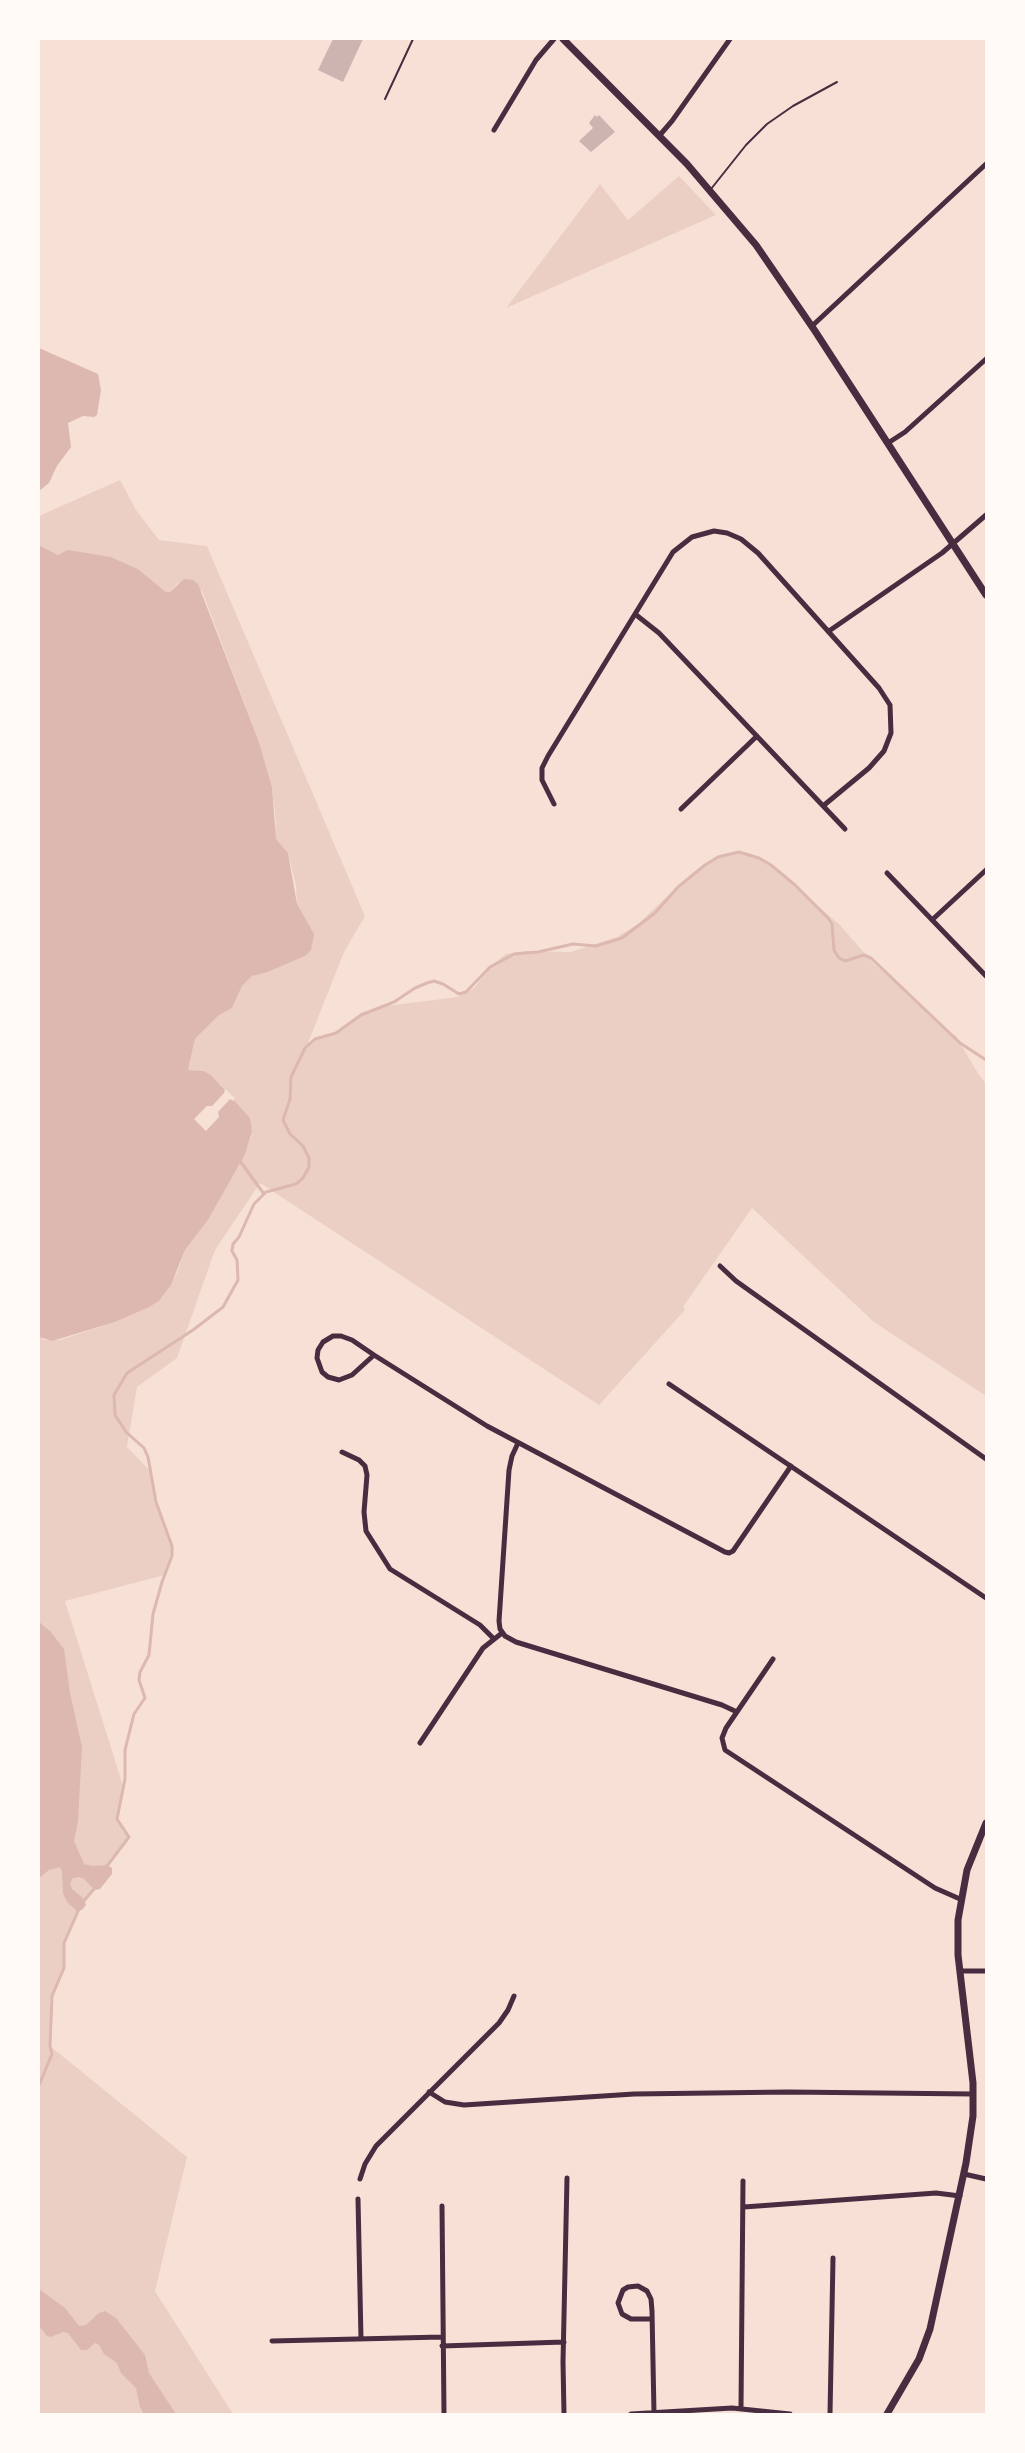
<!DOCTYPE html>
<html>
<head>
<meta charset="utf-8">
<style>
  body { margin:0 }
  #map { position:relative; width:1025px; height:2453px; overflow:hidden; background:#f7e1d7; font-family:Barlow,sans-serif }
  canvas { display:block }
  .frame { position:absolute; inset:0; border:40px solid #fffaf5; pointer-events:none }
</style>
</head>
<body>
<div id="map">
<canvas width="1025" height="2453"></canvas>
<div class="frame"></div>
</div>
<script>
const ctx = document.querySelector('canvas').getContext('2d');
ctx.lineJoin = 'round';
function fill(path, color) { ctx.fillStyle = color; ctx.fill(path, 'evenodd'); }
const toPath = rows => new Path2D(rows.map(r => 'M' + r).join(''));
function strokePath(path, color, width, dash) { ctx.strokeStyle = color; ctx.lineWidth = width; ctx.lineCap = dash ? 'butt' : 'round'; ctx.setLineDash(dash || []); ctx.stroke(path); }
const green = toPath([
  [679,176,716,215,506,308,600,184,628,220],
  [120,480,136,510,159,540,207,546,365,916,344,952,308,1043,332,1035,362,1013,378,1007,458,997,474,988,493,964,506,954,526,951,571,952,617,937,638,924,677,887,715,857,723,854,741,852,751,855,767,863,839,924,874,964,910,994,936,1022,956,1036,979,1075,986,1083,986,1396,874,1322,752,1208,683,1307,685,1310,599,1405,260,1183,215,1250,177,1358,137,1387,127,1447,152,1473,156,1502,172,1546,172,1556,165,1575,65,1601,124,1789,117,1819,129,1837,123,1847,110,1859,97,1885,81,1906,71,1926,63,1950,64,1968,55,1987,50,2010,52,2027,50,2046,187,2157,155,2291,233,2414,39,2414,39,1337,45,1340,60,1340,115,1322,159,1301,165,1293,177,1273,185,1250,208,1220,226,1187,251,1138,252,1132,249,1118,211,1075,204,1071,188,1070,195,1039,218,1016,232,1008,242,986,252,976,268,972,305,956,301,913,297,904,296,885,288,853,276,839,274,833,276,824,272,787,259,742,202,591,178,583,170,592,166,592,138,569,111,557,84,555,74,551,58,555,39,545,39,516]
]);
const water = toPath([
  [39,348,98,374,101,390,97,415,94,417,83,416,68,423,71,447,57,466,49,483,39,491],
  [39,545,58,555,68,550,111,557,138,569,166,592,170,592,184,579,193,580,198,584,259,742,272,787,276,839,288,853,297,904,314,934,311,950,305,956,268,972,252,976,242,986,232,1008,218,1016,195,1039,188,1070,204,1071,211,1075,250,1118,252,1132,245,1154,208,1220,185,1250,171,1285,159,1301,149,1307,115,1322,52,1341,39,1337],
  [39,1622,50,1631,64,1649,70,1693,82,1747,78,1821,74,1841,84,1864,92,1866,107,1865,112,1868,112,1874,100,1889,95,1890,84,1879,79,1877,73,1878,70,1883,72,1889,84,1899,86,1905,82,1910,77,1911,67,1902,63,1893,62,1871,60,1867,49,1870,39,1878],
  [39,2289,65,2308,79,2326,86,2325,99,2313,105,2311,116,2318,145,2355,149,2373,176,2414,144,2414,140,2407,136,2388,121,2373,117,2363,104,2354,99,2345,95,2343,87,2350,81,2350,68,2333,63,2332,51,2337,47,2336,39,2326]
]);
const pier = toPath([
  [225,1089,235,1098,233,1101,230,1099,218,1112,219,1117,206,1131,194,1119,207,1106,212,1106,224,1093]
]);
const stream = toPath([
  [240,1161,264,1194],
  [107,1866,129,1837,117,1819,125,1779,125,1750,134,1714,145,1698,139,1680,140,1672,149,1655,153,1614,162,1582,172,1556,172,1546,156,1502,148,1457,144,1448,126,1432,115,1415,114,1395,127,1373,193,1330,223,1307,238,1280,237,1260,232,1251,233,1244,239,1237,254,1204,266,1192,296,1184,303,1178,309,1167,309,1158,303,1146,290,1134,283,1120,290,1099,291,1077,305,1048,315,1039,336,1033,361,1015,394,1002,415,988,427,983,434,981,443,984,459,994,466,992,490,967,514,954,538,952,573,944,596,946,622,938,655,913,678,887,705,865,718,857,739,852,759,858,771,865,795,885,828,918,832,924,834,950,839,958,845,961,864,955,871,958,960,1043,986,1060],
  [82,1903,95,1888],
  [39,2085,52,2054,50,2046,52,1996,64,1968,64,1943,79,1909]
]);
const building = toPath([
  [333,39,363,39,343,82,318,70],
  [595,115,597,117,599,115,615,132,591,152,579,141,593,128,589,123]
]);
const service = toPath([
  [385,99,413,39],
  [711,189,746,145,767,124,793,106,837,82]
]);
const minor = toPath([
  [494,130,536,60,554,39],
  [659,136,672,121,730,39],
  [812,326,986,164],
  [888,443,905,432,986,359],
  [635,614,659,633,845,829],
  [829,631,942,553,986,515],
  [554,804,542,780,542,768,548,756,673,552,692,537,714,531,727,533,741,539,758,553,879,688,890,705,891,733,884,751,869,768,823,806],
  [681,809,757,736],
  [887,873,986,976],
  [932,920,986,870],
  [720,1266,736,1281,986,1459],
  [341,1336,352,1340,374,1355,352,1375,339,1380,328,1377,322,1372,317,1358,318,1350,323,1342,333,1336,341,1336],
  [374,1355,487,1426,725,1552,729,1553,733,1551,791,1466],
  [669,1384,986,1598],
  [518,1443,512,1456,509,1470,499,1621,500,1629,505,1636,516,1642,722,1705,737,1712],
  [342,1452,359,1460,365,1466,367,1475,364,1512,366,1531,390,1569,480,1625,493,1638],
  [773,1659,726,1728,722,1738,725,1750,935,1888,960,1899],
  [420,1743,483,1648,502,1633],
  [960,1971,986,1971],
  [429,2092,445,2102,464,2105,634,2094,788,2092,973,2094],
  [964,2174,986,2179],
  [360,2179,365,2164,376,2146,499,2023,508,2010,514,1996],
  [358,2199,361,2339],
  [442,2206,444,2414],
  [744,2207,936,2193,960,2196],
  [652,2319,631,2319,622,2314,618,2303,623,2290,628,2287,638,2286,647,2291,651,2299,652,2311,654,2413],
  [272,2341,442,2337],
  [442,2346,564,2342],
  [741,2408,743,2181],
  [564,2414,563,2362,567,2178],
  [631,2414,732,2408,790,2414],
  [830,2414,833,2258]
]);
const secondary = toPath([
  [563,39,687,164,756,245,815,331,986,595],
  [887,2414,919,2359,930,2329,966,2163,973,2116,973,2083,958,1955,958,1920,967,1870,986,1823]
]);
fill(green, '#ebcfc5');
fill(water, '#dcb8b0');
fill(pier, '#f7e1d7');
strokePath(stream, '#dcb8b0', 3);
fill(building, '#ccb4b1');
strokePath(service, '#4a2c40', 2);
strokePath(minor, '#4a2c40', 5);
strokePath(secondary, '#4a2c40', 7);
</script>
</body>
</html>
